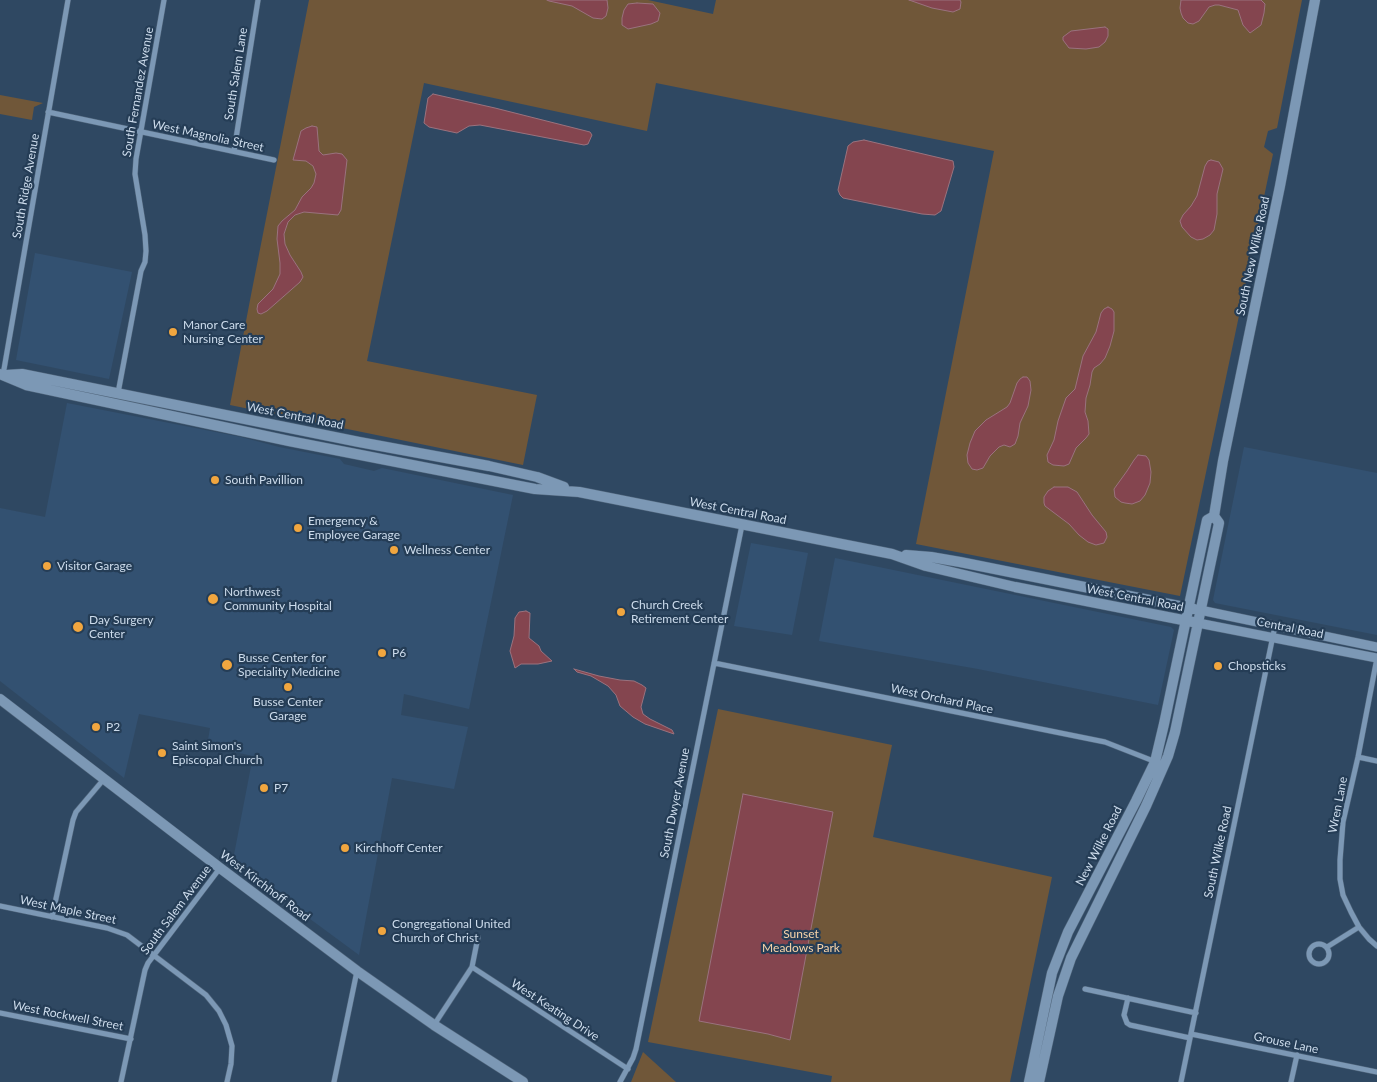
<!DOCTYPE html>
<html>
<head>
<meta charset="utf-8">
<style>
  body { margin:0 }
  canvas { display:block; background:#2f4862 }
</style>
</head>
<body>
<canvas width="1377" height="1082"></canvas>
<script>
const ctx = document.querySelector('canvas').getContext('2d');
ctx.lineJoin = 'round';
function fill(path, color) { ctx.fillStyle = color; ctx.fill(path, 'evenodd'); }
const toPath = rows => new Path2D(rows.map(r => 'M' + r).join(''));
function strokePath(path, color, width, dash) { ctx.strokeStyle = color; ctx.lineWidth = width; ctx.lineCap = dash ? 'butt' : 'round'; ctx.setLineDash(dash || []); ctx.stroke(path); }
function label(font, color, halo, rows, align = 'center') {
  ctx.font = font + ' Lato,sans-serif'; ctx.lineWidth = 4.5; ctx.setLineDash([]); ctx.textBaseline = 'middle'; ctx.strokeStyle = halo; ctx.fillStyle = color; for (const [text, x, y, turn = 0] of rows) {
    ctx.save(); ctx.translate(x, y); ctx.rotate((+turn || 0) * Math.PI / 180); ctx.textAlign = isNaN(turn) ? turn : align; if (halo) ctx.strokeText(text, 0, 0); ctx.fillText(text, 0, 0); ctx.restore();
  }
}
const built = toPath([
  [35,253,132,272,109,379,16,360],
  [67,403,241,437,279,447,340,459,344,464,374,471,382,468,513,495,469,709,404,694,401,715,468,727,454,789,392,778,359,955,260,882,233,860,253,756,207,746,210,728,139,714,124,778,0,681,0,508,45,517],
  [1244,447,1377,473,1377,635,1215,603,1213,600],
  [751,543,808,553,792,635,734,626],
  [835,558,1171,627,1174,630,1158,705,978,669,819,641]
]);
const green = toPath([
  [309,0,648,0,713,14,716,0,1302,0,1277,128,1268,131,1264,147,1273,154,1180,596,916,544,994,151,656,83,647,131,424,83,367,361,537,395,523,465,230,405,251,295],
  [0,95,43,103,34,107,32,120,0,114],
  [718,709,892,745,873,837,1052,877,1010,1082,831,1082,832,1076,648,1042],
  [643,1052,676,1082,631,1082]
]);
const water = toPath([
  [547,0,607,0,608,8,606,16,602,19,593,18,572,6,549,1,547,0],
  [909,0,960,0,961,2,960,9,953,12,932,8,909,0],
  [1181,0,1261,0,1265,4,1264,13,1261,25,1250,33,1243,25,1238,10,1219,5,1215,5,1209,7,1199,21,1193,24,1188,23,1183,18,1181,13,1180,8,1181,0],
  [637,3,653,4,660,13,658,21,651,24,628,29,622,25,622,18,624,10,628,4,637,3],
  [1105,27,1108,29,1108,36,1105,42,1099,47,1086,49,1069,48,1063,40,1063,37,1071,31,1105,27],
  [433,94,495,108,590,132,592,135,588,144,584,145,480,125,469,126,457,133,429,127,424,123,428,98,433,94],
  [312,126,317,127,319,151,323,155,336,153,342,154,347,160,341,210,338,215,304,212,295,215,288,222,284,234,285,244,290,255,301,272,303,277,300,282,267,311,261,314,258,313,257,309,258,304,273,289,280,274,280,263,277,239,278,226,282,221,295,210,302,197,311,188,314,183,316,174,313,166,306,161,293,160,301,131,306,128,312,126],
  [864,140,953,161,954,167,941,211,935,215,922,214,843,198,840,195,838,190,848,146,853,142,864,140],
  [1211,160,1219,162,1223,169,1217,194,1217,214,1214,230,1210,235,1203,239,1197,240,1191,237,1182,227,1180,221,1183,215,1191,206,1197,196,1205,166,1208,161,1211,160],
  [1108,307,1112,309,1114,312,1114,331,1110,346,1105,358,1100,364,1094,368,1092,372,1090,385,1086,398,1085,412,1088,421,1089,434,1086,438,1076,448,1069,464,1064,466,1053,465,1048,462,1047,455,1054,440,1058,421,1066,398,1075,389,1083,356,1096,332,1101,313,1104,309,1108,307],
  [1023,377,1027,377,1030,381,1031,390,1028,406,1020,423,1018,436,1015,444,1010,447,1004,445,999,447,990,456,983,468,977,470,972,469,968,463,967,455,970,443,975,431,986,420,1007,407,1010,403,1017,383,1020,379,1023,377],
  [1138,455,1146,456,1149,460,1151,472,1150,483,1145,495,1140,501,1132,504,1125,503,1121,502,1115,497,1114,489,1127,471,1134,460,1138,455],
  [1054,487,1068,487,1077,492,1092,515,1106,532,1107,537,1104,543,1096,545,1088,542,1079,535,1069,524,1045,506,1044,503,1044,497,1048,491,1054,487],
  [526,611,530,613,529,638,539,646,541,651,552,661,538,664,521,664,515,668,510,651,514,636,515,618,519,612,526,611],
  [574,669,599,676,620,680,634,681,642,685,646,688,641,707,643,714,650,719,672,730,674,734,645,724,633,717,620,706,616,695,608,686,591,676,577,672,574,669],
  [743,794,833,812,790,1040,768,1034,699,1021,743,794]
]);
const minor = toPath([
  [48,112,274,160],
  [234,151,258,0],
  [3,375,68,0],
  [118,393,141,271,145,262,146,251,145,235,135,174,136,159,164,0],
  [1377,658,1358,757,1343,822,1340,860,1340,879,1343,895,1351,912,1359,927,1369,939,1377,946],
  [714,663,1105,742,1156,762],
  [1358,757,1377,761],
  [0,906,107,928,127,935,206,995,219,1011,226,1025,232,1046,231,1064,227,1082],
  [52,917,73,820,76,812,104,779],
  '1309 954a10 10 0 1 1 20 0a10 10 0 1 1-20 0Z',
  [1327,947,1359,927],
  [472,967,628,1069],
  [1085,989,1196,1013],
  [1128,998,1124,1015,1127,1023,1130,1025,1190,1038],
  [0,1013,131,1039],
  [434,1025,472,967,478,937],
  [1191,1034,1377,1072],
  [121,1082,145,970,148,963,220,868],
  [334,1082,357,971],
  [620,1082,633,1058,636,1049,742,525],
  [1181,1082,1275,626],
  [1291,1082,1297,1055]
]);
const tertiary = toPath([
  [1200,610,1377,647],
  [1198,623,1377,658]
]);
const secondary = toPath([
  [0,374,26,385,289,441,535,489,579,492,892,554,926,566,1015,587,1198,623],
  [6,375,22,374,359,442,489,466,537,477,564,487],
  [906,555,931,557,960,562,1194,609],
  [0,699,220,868,357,971,434,1025,523,1082],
  [1029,1082,1052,973,1068,932,1136,801,1155,762,1164,724,1207,520,1214,516],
  [1039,1082,1058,996,1071,958,1146,806,1168,756,1175,732,1219,523,1214,516,1223,461,1280,186,1315,0]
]);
const markers = [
  [173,332,5,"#f1a63f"],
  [215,480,5,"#f1a63f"],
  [298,528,5,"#f1a63f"],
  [394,550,5,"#f1a63f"],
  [47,566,5,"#f1a63f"],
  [213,599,6,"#f1a63f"],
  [621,612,5,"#f1a63f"],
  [78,627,6,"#f1a63f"],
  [382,653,5,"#f1a63f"],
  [227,665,6,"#f1a63f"],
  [1218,666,5,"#f1a63f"],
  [288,687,5,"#f1a63f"],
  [96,727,5,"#f1a63f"],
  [162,753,5,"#f1a63f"],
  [264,788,5,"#f1a63f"],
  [345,848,5,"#f1a63f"],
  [382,931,5,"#f1a63f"]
];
const streetNames = [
  ["South Salem Lane",236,74,-81],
  ["South Fernandez Avenue",138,92,-80],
  ["West Magnolia Street",208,136,12],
  ["South Ridge Avenue",26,186,-80],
  ["South New Wilke Road",1253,256,-78],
  ["West Central Road",295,416,11],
  ["West Central Road",738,511,11],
  ["West Central Road",1135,598,11],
  ["Central Road",1290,628,11],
  ["West Orchard Place",942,699,12],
  ["South Dwyer Avenue",675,803,-79],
  ["Wren Lane",1338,805,-79],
  ["New Wilke Road",1099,846,-63],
  ["South Wilke Road",1218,852,-78],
  ["West Kirchhoff Road",265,886,37],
  ["West Maple Street",68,910,12],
  ["South Salem Avenue",176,910,-53],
  ["West Keating Drive",555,1010,33],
  ["West Rockwell Street",68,1016,11],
  ["Grouse Lane",1286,1043,12]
];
const poiNames = [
  ["Manor Care",183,325],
  ["Nursing Center",183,339],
  ["South Pavillion",225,480],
  ["Emergency &",308,521],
  ["Employee Garage",308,535],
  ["Wellness Center",404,550],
  ["Visitor Garage",57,566],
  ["Northwest",224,592],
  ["Community Hospital",224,606],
  ["Church Creek",631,605],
  ["Retirement Center",631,619],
  ["Day Surgery",89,620],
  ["Center",89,634],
  ["P6",392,653],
  ["Busse Center for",238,658],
  ["Speciality Medicine",238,672],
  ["Chopsticks",1228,666],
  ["Busse Center",288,702,"center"],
  ["Garage",288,716,"center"],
  ["P2",106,727],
  ["Saint Simon's",172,746],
  ["Episcopal Church",172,760],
  ["P7",274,788],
  ["Kirchhoff Center",355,848],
  ["Congregational United",392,924],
  ["Church of Christ",392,938]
];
const parkNames = [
  ["Sunset",801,934],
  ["Meadows Park",801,948]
];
fill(built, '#335171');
fill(green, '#705739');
fill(water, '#84454f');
strokePath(water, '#9a727e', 1);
strokePath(minor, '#50657b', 6);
strokePath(tertiary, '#50657b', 10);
strokePath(secondary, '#50657b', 11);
strokePath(minor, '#7c98b5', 5);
strokePath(tertiary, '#7c98b5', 9);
strokePath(secondary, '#7c98b5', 10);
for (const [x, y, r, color] of markers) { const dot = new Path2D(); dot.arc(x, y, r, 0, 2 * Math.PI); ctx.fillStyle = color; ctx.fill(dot); strokePath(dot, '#253d56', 2); }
label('12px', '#cddcec', '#253d56', streetNames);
label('12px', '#cddcec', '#253d56', poiNames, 'left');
label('12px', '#f9d4a9', '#253d56', parkNames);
</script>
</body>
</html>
